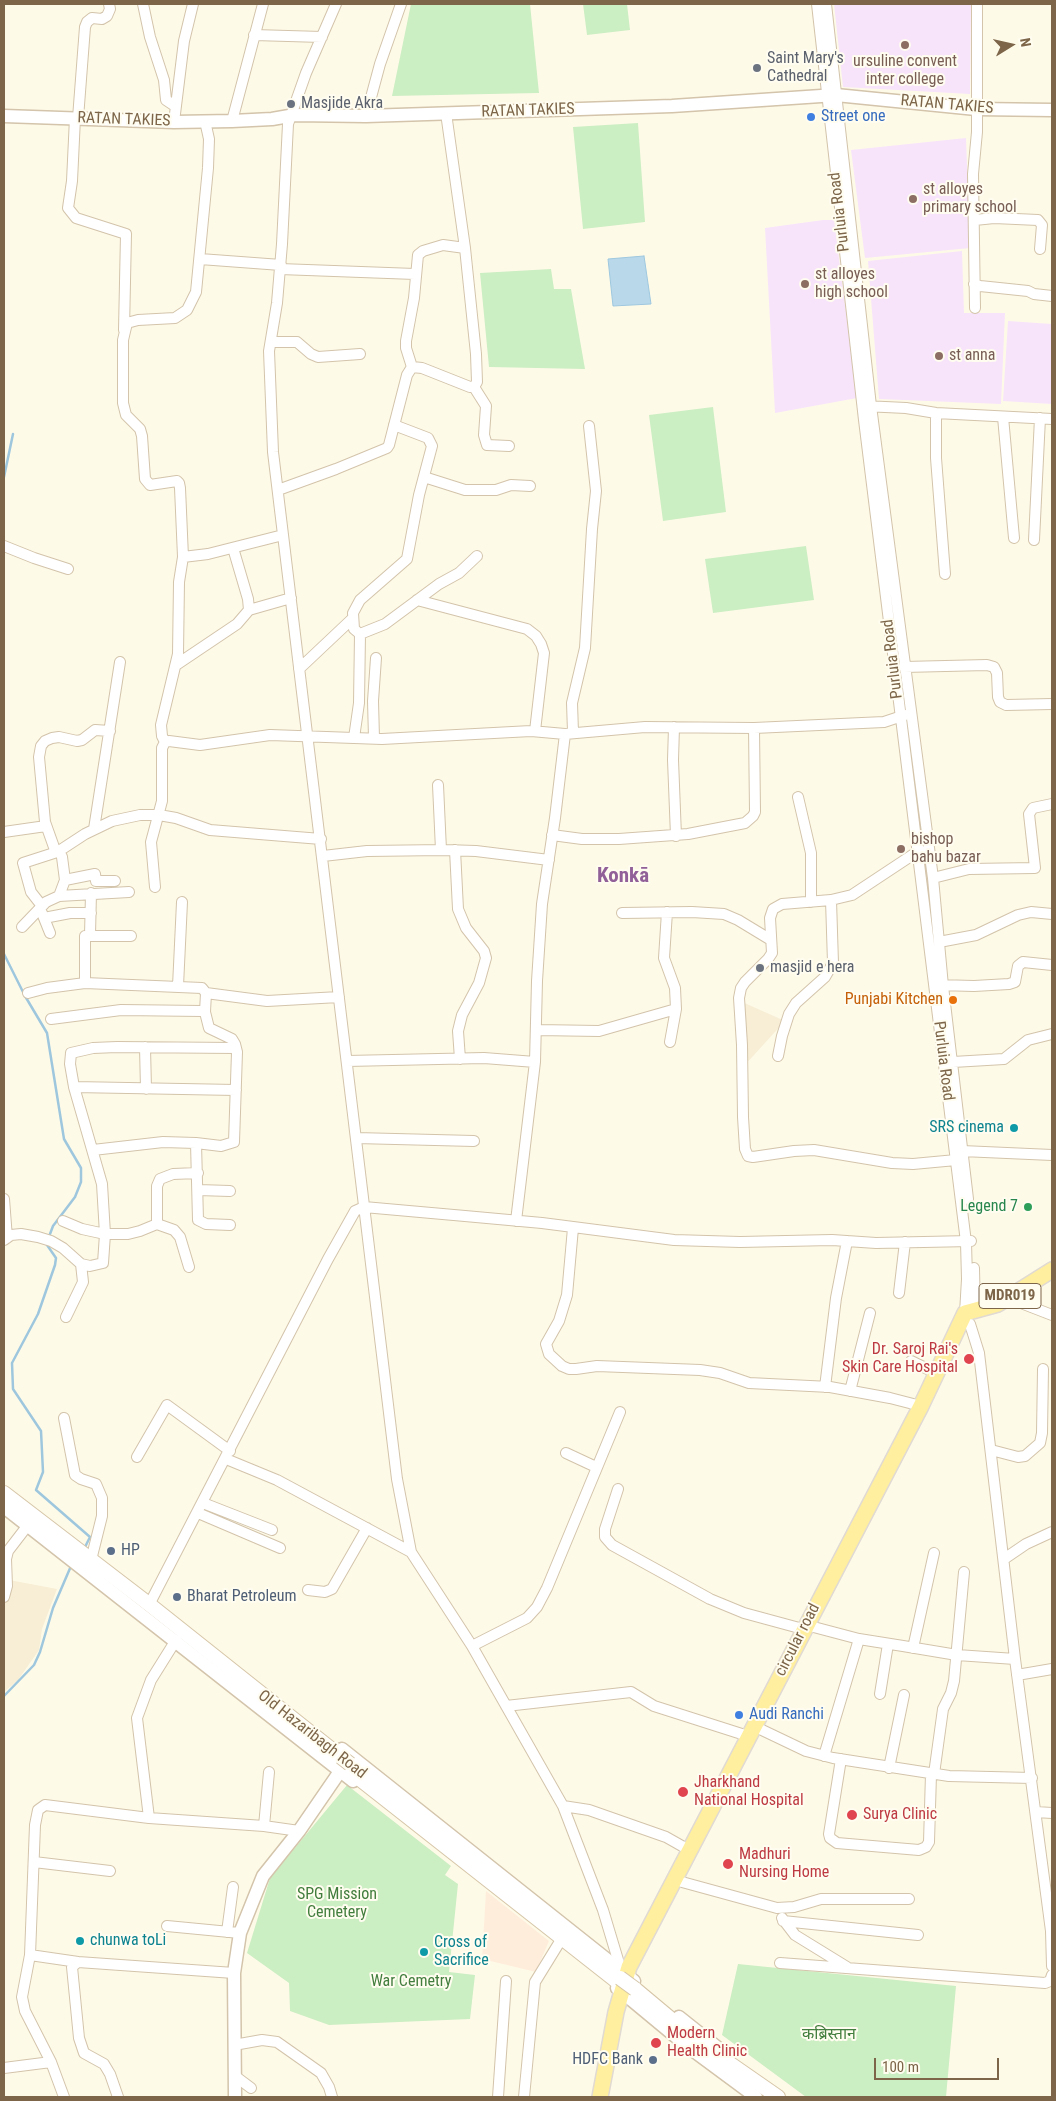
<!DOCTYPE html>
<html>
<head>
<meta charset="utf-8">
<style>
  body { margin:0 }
  #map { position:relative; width:1056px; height:2101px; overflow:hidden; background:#fefae8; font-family:"Roboto Condensed",sans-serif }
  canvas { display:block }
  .frame { position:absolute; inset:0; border:5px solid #7c6548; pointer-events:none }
  .north { position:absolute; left:986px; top:20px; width:50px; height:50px; -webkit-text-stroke:4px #fffcf0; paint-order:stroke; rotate:80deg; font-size:14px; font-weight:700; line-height:20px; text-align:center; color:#7c6548 }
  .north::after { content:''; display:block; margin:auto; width:18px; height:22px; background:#7c6548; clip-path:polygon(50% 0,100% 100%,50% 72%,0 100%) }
  .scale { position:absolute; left:874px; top:2058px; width:125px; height:22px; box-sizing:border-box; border:2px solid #7c6548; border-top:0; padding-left:6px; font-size:15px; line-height:18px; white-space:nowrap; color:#7c6548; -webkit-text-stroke:4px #fffcf0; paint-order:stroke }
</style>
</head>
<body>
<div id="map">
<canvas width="1056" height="2101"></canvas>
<div class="frame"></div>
<div class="north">N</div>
<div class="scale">100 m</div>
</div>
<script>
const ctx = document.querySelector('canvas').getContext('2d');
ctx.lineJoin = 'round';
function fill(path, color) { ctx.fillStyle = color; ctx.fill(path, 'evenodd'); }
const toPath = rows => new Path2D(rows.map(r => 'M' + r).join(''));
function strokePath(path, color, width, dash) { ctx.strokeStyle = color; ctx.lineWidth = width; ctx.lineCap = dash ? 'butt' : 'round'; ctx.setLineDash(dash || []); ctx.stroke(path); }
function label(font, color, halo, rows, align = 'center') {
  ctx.font = font + ' "Roboto Condensed","Noto Sans Devanagari",sans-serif'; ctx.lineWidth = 4; ctx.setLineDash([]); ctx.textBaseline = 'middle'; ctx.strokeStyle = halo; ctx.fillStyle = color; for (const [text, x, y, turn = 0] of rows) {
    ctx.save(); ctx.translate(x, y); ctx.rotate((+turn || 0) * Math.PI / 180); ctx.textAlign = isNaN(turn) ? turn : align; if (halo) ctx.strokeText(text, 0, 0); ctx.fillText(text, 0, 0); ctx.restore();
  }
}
const residential = toPath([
  [740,1001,785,1021,744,1066],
  [4,1579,57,1589,42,1629,39,1650,18,1680,4,1692]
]);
const commercial = toPath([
  [486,1891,549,1941,536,1972,482,1959]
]);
const education = toPath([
  [834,4,971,4,970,94,843,87],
  [966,138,970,248,865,258,851,150],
  [823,220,834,220,857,398,775,413,765,228],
  [962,251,964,313,1005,313,1001,404,879,399,868,261],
  [1008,321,1052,324,1052,404,1003,401]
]);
const green = toPath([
  [411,4,530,4,539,93,392,96],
  [583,4,627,4,630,30,587,35],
  [638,123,645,222,583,229,573,127],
  [551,269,554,289,571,289,585,369,489,367,480,273],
  [713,407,726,512,663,521,649,415],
  [806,546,814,600,713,613,705,559],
  [347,1785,451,1866,445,1875,458,1884,449,1972,475,1975,470,2019,329,2025,290,2011,289,1983,247,1953,270,1878],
  [738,1964,956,1986,946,2097,806,2097,722,2035]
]);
const water = toPath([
  [644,256,651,304,613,306,608,259,644,256]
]);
const stream = toPath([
  [4,477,13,434],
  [4,954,25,996,47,1033,64,1139,81,1168,81,1182,75,1197,53,1226,50,1234],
  [47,1245,56,1258,55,1265,38,1314,12,1363,13,1389,41,1431,43,1472,36,1490,90,1537,84,1549],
  [4,1696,34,1665,40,1652,53,1608,71,1566]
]);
const minor = toPath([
  [143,4,150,37,164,80,166,100,175,106],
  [336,4,306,73,288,124,282,244,277,303,269,351,273,452,397,1479,411,1552,472,1646,563,1806,603,1910,621,1970],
  [817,4,864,420,966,1242,967,1279,965,1313],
  [826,4,871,406,933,878,943,986,968,1199],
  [254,35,322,37],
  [366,116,380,64,401,4],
  [75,118,72,181,68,208,76,218,126,234,124,330],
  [78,118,85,27,87,22,92,18,102,19,107,16,110,9,109,4],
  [232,121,263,4],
  [174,122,184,41,193,4],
  [975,220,994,218,1038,220,1042,225,1040,249],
  [200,259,281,265],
  [280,269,415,274],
  [974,284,980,286,1028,291,1034,294,1052,296],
  [975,308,973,174,977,132,977,4],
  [271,342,297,342,311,354,318,357,360,354],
  [412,367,406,348,406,341,414,298,418,255,423,251,443,245,465,248],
  [474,387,486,406,484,435,487,445,509,446],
  [864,406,906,408,936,413,1052,419],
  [936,413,936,458,945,574],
  [1003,417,1014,538],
  [394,425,428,438,432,446,419,495,407,559,360,600,353,613,354,629,360,634,385,624,439,584,459,573,477,556],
  [424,477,465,490,496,490,511,485,530,486],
  [278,490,336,469,387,448,389,445,407,375,412,367,422,368,470,387,474,387,477,382,476,354,465,248,446,113],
  [1034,540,1040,418],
  [4,546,34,558,68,569],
  [183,557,208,554,283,535],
  [417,600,527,629,536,636,541,644,544,653,535,731],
  [249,610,291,598],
  [176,665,237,624,249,610,248,599,233,548],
  [904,667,987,665,994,667,997,673,998,697,1000,702,1006,705,1052,704],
  [299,669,352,619],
  [674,727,673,760,676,836],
  [573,732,572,703,585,648,592,529,596,491,589,426],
  [354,738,359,703,360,634],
  [374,738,373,701,376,658],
  [165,742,162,736,161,725,178,654,179,582,183,557,180,488,179,483,177,481,150,485,145,479,142,436,140,429,126,415,123,403,123,340,127,323,138,320,175,318,187,310,196,292,208,168,209,139,205,121],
  [438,785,441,850],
  [798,797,811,853,811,902],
  [94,829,120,662],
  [4,832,46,826],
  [552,835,582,839,619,839,688,834,745,823,753,816,755,812,754,728],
  [455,850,458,909,466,928,484,951,486,958,479,983,462,1015,458,1031,460,1059],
  [920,850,852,895,831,900,782,904,773,909,770,918,772,953,768,959,745,982,741,988,739,998,742,1045,743,1117,745,1149,748,1156,753,1157,794,1151,814,1150,892,1163,913,1164,956,1160],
  [59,851,85,834,112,821,140,815,159,815,176,818,210,830,321,839],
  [323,856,367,851,444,850,476,851,549,860],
  [933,878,969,869,1035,868,1029,814,1033,808,1052,804],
  [65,880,95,874,96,881,115,881],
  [155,887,151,842,162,801,162,748,165,742,169,741,200,745,270,735,382,739,531,731,565,734,645,727,754,728,884,722,905,715],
  [59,896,129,892],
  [42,906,31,892,23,863,54,853,55,850],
  [667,912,664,958,675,988,676,1009,670,1042],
  [42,913,50,933],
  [622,913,692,912,724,914,738,920,771,940],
  [44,918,70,913,91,913],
  [22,927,46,902,59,896,65,880,62,857,59,851,55,850,45,822,39,757,41,746,45,741,52,738,59,737,77,741,82,740,95,730,110,731],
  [90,935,91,893],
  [939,942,976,935,1018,915,1031,912,1052,914],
  [85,983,85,936,131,936],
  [938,985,974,986,1009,984,1015,982,1018,966,1023,962,1052,965],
  [178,986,182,902],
  [28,993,47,988,85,983,202,988,206,993,205,1012],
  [206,993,267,1001,339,997],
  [51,1019,121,1010,202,1011,205,1012,209,1028,232,1039,235,1044,237,1052,234,1142,221,1146,196,1143,163,1142,93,1150],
  [537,1030,599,1031,676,1009],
  [145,1047,146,1089],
  [778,1056,782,1036,789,1014,796,1003,825,977,833,963,831,900],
  [347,1061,484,1058,535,1062,537,981,542,904,555,818,565,734],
  [953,1062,1004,1059,1028,1040,1052,1034],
  [74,1087,236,1090],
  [356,1138,474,1141],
  [196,1143,198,1220,206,1224,230,1225],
  [962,1151,1052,1155],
  [198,1190,230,1191],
  [4,1199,7,1238],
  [63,1221,82,1229,105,1234,128,1234,140,1231,157,1224,157,1186,160,1179,173,1174,198,1173],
  [516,1221,535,1062],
  [157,1224,174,1230,180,1237,189,1267],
  [573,1228,567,1295,559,1321,546,1344,549,1354,562,1366,569,1369,576,1369,597,1366,700,1370,720,1373,749,1383,830,1387,890,1398,921,1406],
  [4,1240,11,1235,21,1234,38,1237,51,1241,63,1248,81,1264,90,1266,103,1263,105,1234,102,1184,74,1087,70,1064,71,1053,93,1048,117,1047,236,1048],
  [974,1268,975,1312],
  [899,1293,905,1242],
  [1008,1298,1052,1315],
  [66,1317,83,1282,81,1264],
  [970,1324,979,1353,1015,1659],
  [911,1361,936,1373],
  [825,1387,836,1298,847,1241],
  [850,1391,870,1313],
  [64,1418,75,1475,81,1479,96,1484,102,1498,102,1516,92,1556],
  [991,1450,1018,1457,1025,1456,1040,1443,1042,1433,1043,1369],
  [566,1453,596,1467],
  [137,1457,167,1405,230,1451],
  [226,1459,277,1480,411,1552],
  [618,1489,605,1529,605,1537,612,1545,710,1599,744,1613,803,1629],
  [203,1503,272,1530],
  [198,1513,280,1548],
  [1004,1559,1026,1544,1052,1532],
  [308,1590,325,1592,332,1589,367,1528],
  [4,1597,7,1586,6,1559,8,1551,28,1525],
  [151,1601,328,1259,355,1211,364,1207,465,1216,542,1223,674,1240,740,1242,832,1240,876,1243,971,1241],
  [806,1625,859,1639,903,1646,957,1655,1015,1659,1051,1931,1052,1966],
  [472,1646,527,1618,537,1607,547,1588,620,1412],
  [913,1648,934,1553],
  [1017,1675,1052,1669],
  [880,1694,888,1644],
  [506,1706,631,1692,654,1706,748,1736],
  [762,1730,806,1751,833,1758,949,1776,1032,1778],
  [824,1756,859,1639],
  [841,1759,829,1834,830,1838,837,1843,919,1850,926,1847,929,1842,931,1774],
  [889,1768,904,1695],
  [934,1774,943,1709,951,1693,954,1681,964,1572],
  [563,1806,589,1810,666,1837,689,1850],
  [1036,1812,1052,1813],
  [149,1818,137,1718,151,1680,176,1640],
  [264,1826,269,1772],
  [34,1862,110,1871],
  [682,1882,777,1908,794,1907,821,1899,909,1899],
  [782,1918,795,1935,847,1967],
  [783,1921,918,1935],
  [167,1926,240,1933],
  [227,1932,233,1887],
  [30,1955,78,1962],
  [780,1963,1045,1983,1050,1981,1052,1975],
  [234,2045,262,2040,277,2042,321,2073,329,2087,332,2097],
  [4,2068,51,2062],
  [235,2076,251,2088],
  [64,2097,51,2062,25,2011,22,1997,30,1955,35,1825,38,1810,45,1805,149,1818,264,1826,299,1831],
  [118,2097,110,2074,104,2064,84,2053,79,2038,72,1967,78,1962,234,1973],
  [498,2097,506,1981],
  [524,2097,535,1982,559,1943]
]);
const tertiary = toPath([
  [4,116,174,122,232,121,272,119,295,115,366,116,672,106,836,95,976,109,1052,110],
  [4,1507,353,1781],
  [342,1749,634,1981],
  [617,1988,687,2046,756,2097],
  [679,2017,718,2048],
  [235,2097,234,1973,240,1933,263,1876,299,1831,345,1764]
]);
const secondary = toPath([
  [4,1493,150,1605,341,1757],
  [347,1769,619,1983],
  [635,1989,696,2040,778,2097]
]);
const primary = toPath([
  [600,2097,616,2012,629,1967,921,1406,965,1313,998,1304,1052,1270]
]);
const secondaryBridge = toPath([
  [341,1757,350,1764],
  [620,1978,635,1989]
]);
const markers = [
  [905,45,5,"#8d6e63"],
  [757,68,5,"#6b7280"],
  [291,104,5,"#6b7280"],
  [811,117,5,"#3f7fe0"],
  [913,199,5,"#8d6e63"],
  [805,284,5,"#8d6e63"],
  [939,356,5,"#8d6e63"],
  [901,849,5,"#8d6e63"],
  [760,968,5,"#6b7280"],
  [953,1000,5,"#e8710a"],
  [1014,1128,5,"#0f9aa8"],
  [1028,1207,5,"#2e9e5b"],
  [969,1359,6,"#e0444e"],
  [111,1551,5,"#5c6f8a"],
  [177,1597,5,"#5c6f8a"],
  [739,1715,5,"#3f7fe0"],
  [683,1792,6,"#e0444e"],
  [852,1815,6,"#e0444e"],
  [728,1864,6,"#e0444e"],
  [80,1941,5,"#0f9aa8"],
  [424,1952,5,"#0f9aa8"],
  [656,2043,6,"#e0444e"],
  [653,2060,5,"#5c6f8a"]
];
const shields = [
  [1010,1296,62]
];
const shieldNames = [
  ["MDR019",1010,1296]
];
const worshipNames = [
  ["Saint Mary's",767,59],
  ["Cathedral",767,77],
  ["Masjide Akra",301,104],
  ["masjid e hera",770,968]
];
const educationNames = [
  ["ursuline convent",905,62,"center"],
  ["inter college",905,80,"center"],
  ["st alloyes",923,190],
  ["primary school",923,208],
  ["st alloyes",815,275],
  ["high school",815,293],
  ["st anna",949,356],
  ["bishop",911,840],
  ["bahu bazar",911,858]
];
const streetNames = [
  ["RATAN TAKIES",947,105,5],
  ["RATAN TAKIES",528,111,-2],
  ["RATAN TAKIES",124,120,2],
  ["Purluia Road",840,212,-97],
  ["Purluia Road",893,659,-97],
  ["Purluia Road",943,1061,83],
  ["circular road",798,1640,-63],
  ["Old Hazaribagh Road",312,1735,38]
];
const shopNames = [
  ["Street one",821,117],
  ["Audi Ranchi",749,1715]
];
const foodNames = [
  ["Punjabi Kitchen",943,1000]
];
const cultureNames = [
  ["SRS cinema",1004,1128,"right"],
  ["chunwa toLi",90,1941],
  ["Cross of",434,1943],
  ["Sacrifice",434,1961]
];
const leisureNames = [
  ["Legend 7",1018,1207]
];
const healthNames = [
  ["Dr. Saroj Rai's",958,1350,"right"],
  ["Skin Care Hospital",958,1368,"right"],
  ["Jharkhand",694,1783],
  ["National Hospital",694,1801],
  ["Surya Clinic",863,1815],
  ["Madhuri",739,1855],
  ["Nursing Home",739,1873],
  ["Modern",667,2034],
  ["Health Clinic",667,2052]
];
const serviceNames = [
  ["HP",121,1551],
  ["Bharat Petroleum",187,1597],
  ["HDFC Bank",643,2060,"right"]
];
const parkNames = [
  ["SPG Mission",337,1895],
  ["Cemetery",337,1913],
  ["War Cemetry",411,1982],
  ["कब्रिस्तान",829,2035]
];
const districtNames = [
  ["Konkā",623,877]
];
fill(residential, '#f7eed5');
fill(commercial, '#ffeddb');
fill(education, '#f7e4fb');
fill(green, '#cceec3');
fill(water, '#b9d9eb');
strokePath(water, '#9ec7de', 1);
strokePath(stream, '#9ec7de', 2.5);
strokePath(minor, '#d3c4ab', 12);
strokePath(tertiary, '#d3c4ab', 15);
strokePath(secondary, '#d6c6a8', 16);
strokePath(primary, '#e0dad3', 18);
strokePath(minor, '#fff', 10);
strokePath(tertiary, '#fff', 12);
strokePath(secondary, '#fff', 14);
strokePath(primary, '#ffef9e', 15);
strokePath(secondaryBridge, '#d6c6a8', 16, []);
strokePath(secondaryBridge, '#fff', 14);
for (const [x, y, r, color] of markers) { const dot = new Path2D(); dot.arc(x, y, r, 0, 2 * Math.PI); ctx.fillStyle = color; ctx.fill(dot); strokePath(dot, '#fffcf0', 2); }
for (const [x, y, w] of shields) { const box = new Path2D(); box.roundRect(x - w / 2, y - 12.5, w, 25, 4); ctx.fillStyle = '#fffcf0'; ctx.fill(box); strokePath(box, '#7c6548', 1); }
label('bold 15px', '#7c6548', null, shieldNames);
label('16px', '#5b616d', '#fffcf0', worshipNames, 'left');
label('16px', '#785e54', '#fffcf0', educationNames, 'left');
label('16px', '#7c6548', '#fffcf0', streetNames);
label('16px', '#366cbe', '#fffcf0', shopNames, 'left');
label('16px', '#c56008', '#fffcf0', foodNames, 'right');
label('16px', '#0d838f', '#fffcf0', cultureNames, 'left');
label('16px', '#27864d', '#fffcf0', leisureNames, 'right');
label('16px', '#be3a42', '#fffcf0', healthNames, 'left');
label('16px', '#4e5e75', '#fffcf0', serviceNames, 'left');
label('16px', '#417d3c', '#fffcf0', parkNames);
label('bold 21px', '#916098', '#fffcf0', districtNames);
</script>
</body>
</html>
